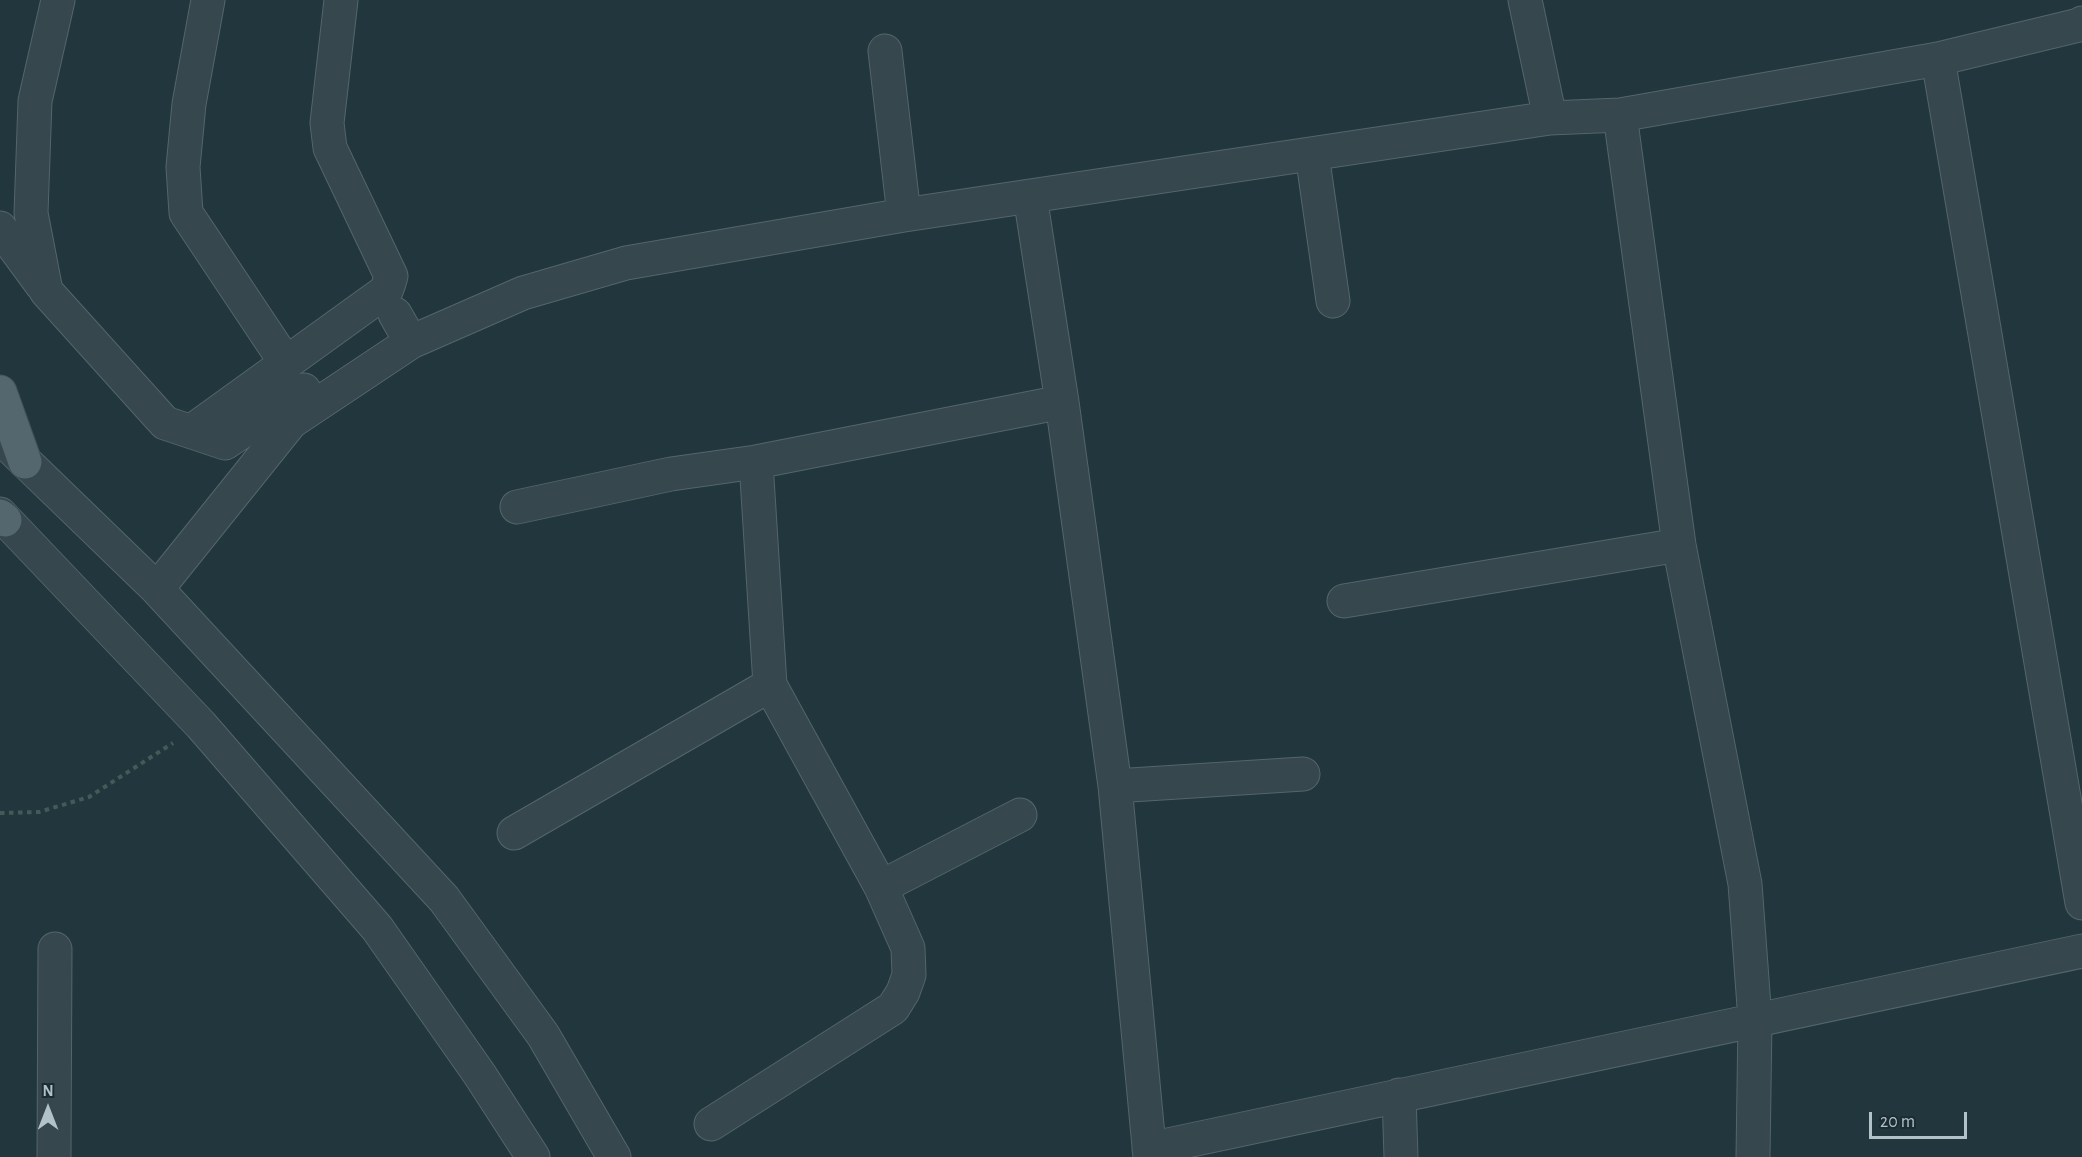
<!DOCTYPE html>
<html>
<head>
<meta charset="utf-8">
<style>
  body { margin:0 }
  #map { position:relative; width:2082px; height:1157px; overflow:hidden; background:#22363e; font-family:"Alegreya Sans",sans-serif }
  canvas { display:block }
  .north { position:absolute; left:18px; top:1079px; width:60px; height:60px; -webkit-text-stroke:4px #1b2c32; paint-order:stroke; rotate:0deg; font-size:16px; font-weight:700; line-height:24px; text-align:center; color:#b2c2c9 }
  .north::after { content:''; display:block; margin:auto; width:21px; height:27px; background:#b2c2c9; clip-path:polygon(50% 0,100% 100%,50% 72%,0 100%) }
  .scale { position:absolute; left:1869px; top:1112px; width:98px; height:27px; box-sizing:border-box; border:3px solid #b2c2c9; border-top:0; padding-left:8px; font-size:18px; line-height:21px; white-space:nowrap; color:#b2c2c9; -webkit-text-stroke:4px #1b2c32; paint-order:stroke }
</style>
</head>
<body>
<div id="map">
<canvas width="2082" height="1157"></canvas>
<div class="north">N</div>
<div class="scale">20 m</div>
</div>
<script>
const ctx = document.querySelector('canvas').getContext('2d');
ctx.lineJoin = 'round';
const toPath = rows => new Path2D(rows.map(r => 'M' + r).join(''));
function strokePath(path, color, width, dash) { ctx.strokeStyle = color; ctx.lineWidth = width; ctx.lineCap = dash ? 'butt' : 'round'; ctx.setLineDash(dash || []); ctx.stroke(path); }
const path = toPath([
  [0,813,39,812,89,797,173,743]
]);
const minor = toPath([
  [58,0,35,101,31,213,46,291,165,423,225,443,304,390],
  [208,0,189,104,183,167,186,213,286,363],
  [1525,0,1550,118],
  [885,51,904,215],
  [1938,59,2082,903],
  [1620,115,1679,545,1745,884,1755,1020,1753,1157],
  [1312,154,1333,301],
  [1030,196,1062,402,1115,786,1150,1157],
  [0,228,42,285],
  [395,314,411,342],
  [192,431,386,291,389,283,391,276,330,148,327,123,341,0],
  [6,443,157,589,444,899,543,1035,614,1157],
  [517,507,671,474,756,462,1062,402],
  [0,514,201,725,377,928,480,1075,533,1157],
  [157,589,291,422,411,342,523,293,626,263,904,215,1550,118,1620,115,1938,59,2079,25,2082,23],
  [1344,601,1679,545],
  [1115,786,1303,774],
  [514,833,770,685],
  [881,887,1020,815],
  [1399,1095,1401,1157],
  [711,1124,893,1008,903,992,909,975,908,948,881,887,770,685,756,462],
  [1149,1149,2082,951],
  [54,1157,55,949]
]);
const major = toPath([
  [0,392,25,462],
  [0,516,5,520]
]);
strokePath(minor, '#54656c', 35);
strokePath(major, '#42535a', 35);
strokePath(path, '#425b56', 4, [4.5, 4.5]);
strokePath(minor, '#36474e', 33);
strokePath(major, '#54676e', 33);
</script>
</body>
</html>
